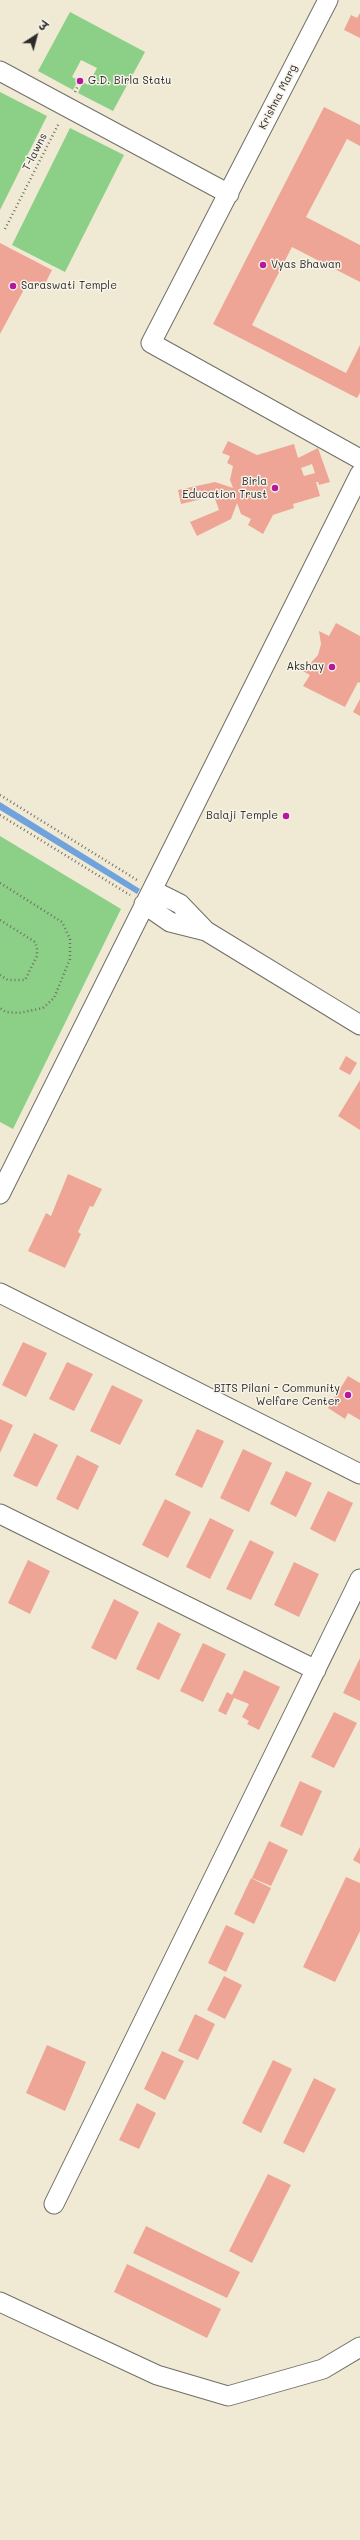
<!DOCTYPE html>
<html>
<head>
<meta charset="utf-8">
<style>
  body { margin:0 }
  #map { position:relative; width:360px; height:2540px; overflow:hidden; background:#f0ead4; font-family:Mali,"Playpen Sans Deva",sans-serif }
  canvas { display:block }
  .north { position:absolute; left:16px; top:16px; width:40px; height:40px; -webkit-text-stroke:3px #f7f3e8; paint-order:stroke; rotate:36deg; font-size:11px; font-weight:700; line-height:16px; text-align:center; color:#2b2b2b }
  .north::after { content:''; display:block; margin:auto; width:14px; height:18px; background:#2b2b2b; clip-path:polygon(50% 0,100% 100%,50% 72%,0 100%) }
</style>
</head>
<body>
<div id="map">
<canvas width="360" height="2540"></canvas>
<div class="north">उ</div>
</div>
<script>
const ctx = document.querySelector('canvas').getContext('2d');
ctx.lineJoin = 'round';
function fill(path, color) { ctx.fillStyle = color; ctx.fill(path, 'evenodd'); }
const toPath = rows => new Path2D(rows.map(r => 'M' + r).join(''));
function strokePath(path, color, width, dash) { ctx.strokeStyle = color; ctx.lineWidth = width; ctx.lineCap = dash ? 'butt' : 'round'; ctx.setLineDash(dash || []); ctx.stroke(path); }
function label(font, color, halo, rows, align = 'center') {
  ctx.font = font + ' Mali,sans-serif'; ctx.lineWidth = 3; ctx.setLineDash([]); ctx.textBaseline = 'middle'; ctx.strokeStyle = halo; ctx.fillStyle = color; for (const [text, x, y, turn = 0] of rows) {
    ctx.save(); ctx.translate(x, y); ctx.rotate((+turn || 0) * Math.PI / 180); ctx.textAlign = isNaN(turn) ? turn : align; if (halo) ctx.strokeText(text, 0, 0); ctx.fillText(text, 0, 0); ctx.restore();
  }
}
const green = toPath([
  [70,12,145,52,113,111,78,93,83,82,88,85,97,68,81,60,72,77,78,80,73,90,38,71],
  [0,92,47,116,0,210],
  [70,128,124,155,65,272,12,245],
  [0,836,121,909,13,1129,0,1122]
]);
const water = toPath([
  [0,802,140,889,137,894,0,810]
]);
const building = toPath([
  [360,13,360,38,344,30,351,15,357,18],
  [324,107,360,125,360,146,347,139,306,217,360,245,360,282,292,247,252,325,346,373,360,345,360,393,357,398,213,324],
  [0,243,52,270,42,290,28,282,0,334],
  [228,441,257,455,294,444,298,458,318,448,330,482,319,485,318,482,316,482,320,496,293,504,294,508,273,515,263,534,248,525,251,519,241,514,237,503,231,519,197,536,190,522,219,510,214,496,181,504,178,490,215,482,233,488,230,480,233,466,227,463,230,456,222,453],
  [312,464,315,473,304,476,301,468],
  [336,623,360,636,360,683,358,682,345,707,303,686,310,675,299,669,309,665,318,655,321,644,319,631,329,636],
  [360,699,360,716,353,712],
  [346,1056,357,1063,350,1075,339,1069],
  [360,1080,360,1130,338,1116],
  [68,1174,102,1189,93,1207,90,1206,78,1232,81,1234,65,1268,28,1251,46,1213,51,1216],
  [23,1342,47,1353,26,1397,2,1385],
  [67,1362,93,1374,74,1411,49,1399],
  [348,1376,360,1383,360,1420,348,1413,345,1419,328,1408],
  [112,1385,143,1400,120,1445,90,1431],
  [0,1419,13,1425,0,1453],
  [197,1429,224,1441,202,1488,175,1475],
  [34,1433,58,1445,37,1487,13,1476],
  [243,1449,272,1463,249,1512,220,1498],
  [77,1455,99,1466,78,1510,56,1499],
  [286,1471,312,1483,296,1517,270,1504],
  [328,1491,353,1503,335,1542,310,1529],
  [165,1499,191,1512,168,1558,142,1545],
  [210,1518,234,1530,210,1579,186,1567],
  [250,1540,274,1552,251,1600,226,1589],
  [28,1560,50,1571,30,1614,8,1603],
  [294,1562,319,1574,299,1617,274,1605],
  [114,1599,139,1612,116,1660,91,1648],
  [158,1622,181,1634,159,1680,136,1669],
  [203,1643,226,1654,203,1702,180,1691],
  [360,1658,360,1701,343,1693],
  [244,1670,280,1687,259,1730,247,1724,249,1721,242,1717,249,1704,234,1698,226,1715,218,1711,227,1692,232,1695],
  [334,1712,357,1723,334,1768,311,1757],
  [300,1781,322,1791,302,1836,280,1826],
  [269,1841,288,1850,271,1886,252,1878],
  [360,1847,360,1864,353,1860],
  [346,1877,360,1883,360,1931,335,1982,303,1967],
  [251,1878,271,1888,254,1924,234,1914],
  [226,1925,244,1933,226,1972,208,1963],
  [224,1976,242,1985,225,2019,207,2010],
  [195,2014,215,2024,198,2060,178,2051],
  [47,2045,86,2062,65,2111,26,2093],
  [162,2051,184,2061,165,2100,144,2089],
  [273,2060,292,2069,261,2133,242,2123],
  [314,2078,336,2089,304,2153,283,2143],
  [137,2103,156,2113,139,2149,119,2140],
  [268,2174,291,2185,252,2263,229,2251],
  [146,2226,240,2272,227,2298,133,2253],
  [127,2264,221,2309,207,2338,114,2292]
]);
const path = toPath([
  [75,92,80,81],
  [5,229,59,123],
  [0,795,137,880],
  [0,815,130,895],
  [0,883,62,922,70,939,70,959,54,998,43,1008,19,1013,6,1012,0,1008],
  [0,920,35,942,37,948,37,956,25,980,8,980,0,975]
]);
const minor = toPath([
  [328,0,151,343,360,459],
  [0,71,229,194],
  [152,890,180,904,206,931,360,1025],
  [144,904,170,922,206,931],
  [0,1194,360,474],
  [0,1293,360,1474],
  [0,1514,316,1670],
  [54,2204,360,1579],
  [0,2302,157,2375,228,2396,323,2369,360,2347]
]);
const markers = [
  [80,81,4,"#b5179e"],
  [263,265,4,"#b5179e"],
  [13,286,4,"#b5179e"],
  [275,488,4,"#b5179e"],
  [332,667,4,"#b5179e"],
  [286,816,4,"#b5179e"],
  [348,1395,4,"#b5179e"]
];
const poiNames = [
  ["G.D. Birla Statu",88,81,"left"],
  ["Vyas Bhawan",271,265,"left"],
  ["Saraswati Temple",21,286,"left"],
  ["Birla",267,482],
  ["Education Trust",267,495],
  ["Akshay",324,667],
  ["Balaji Temple",278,816],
  ["BITS Pilani - Community",340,1389],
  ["Welfare Center",340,1402]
];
const streetNames = [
  ["Krishna Marg",278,97,-63],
  ["T-lawns",35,152,-63]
];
fill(green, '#8ccf87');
fill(water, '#70a2db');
fill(building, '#efa596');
strokePath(minor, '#706e66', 21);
strokePath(path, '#706e66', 2.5, [1, 3]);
strokePath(minor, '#fff', 19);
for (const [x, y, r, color] of markers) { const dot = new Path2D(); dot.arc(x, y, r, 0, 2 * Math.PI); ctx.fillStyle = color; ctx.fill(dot); strokePath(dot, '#f7f3e8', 1.5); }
label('11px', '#2b2b2b', '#f7f3e8', poiNames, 'right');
label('11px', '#2b2b2b', '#f7f3e8', streetNames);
</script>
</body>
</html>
